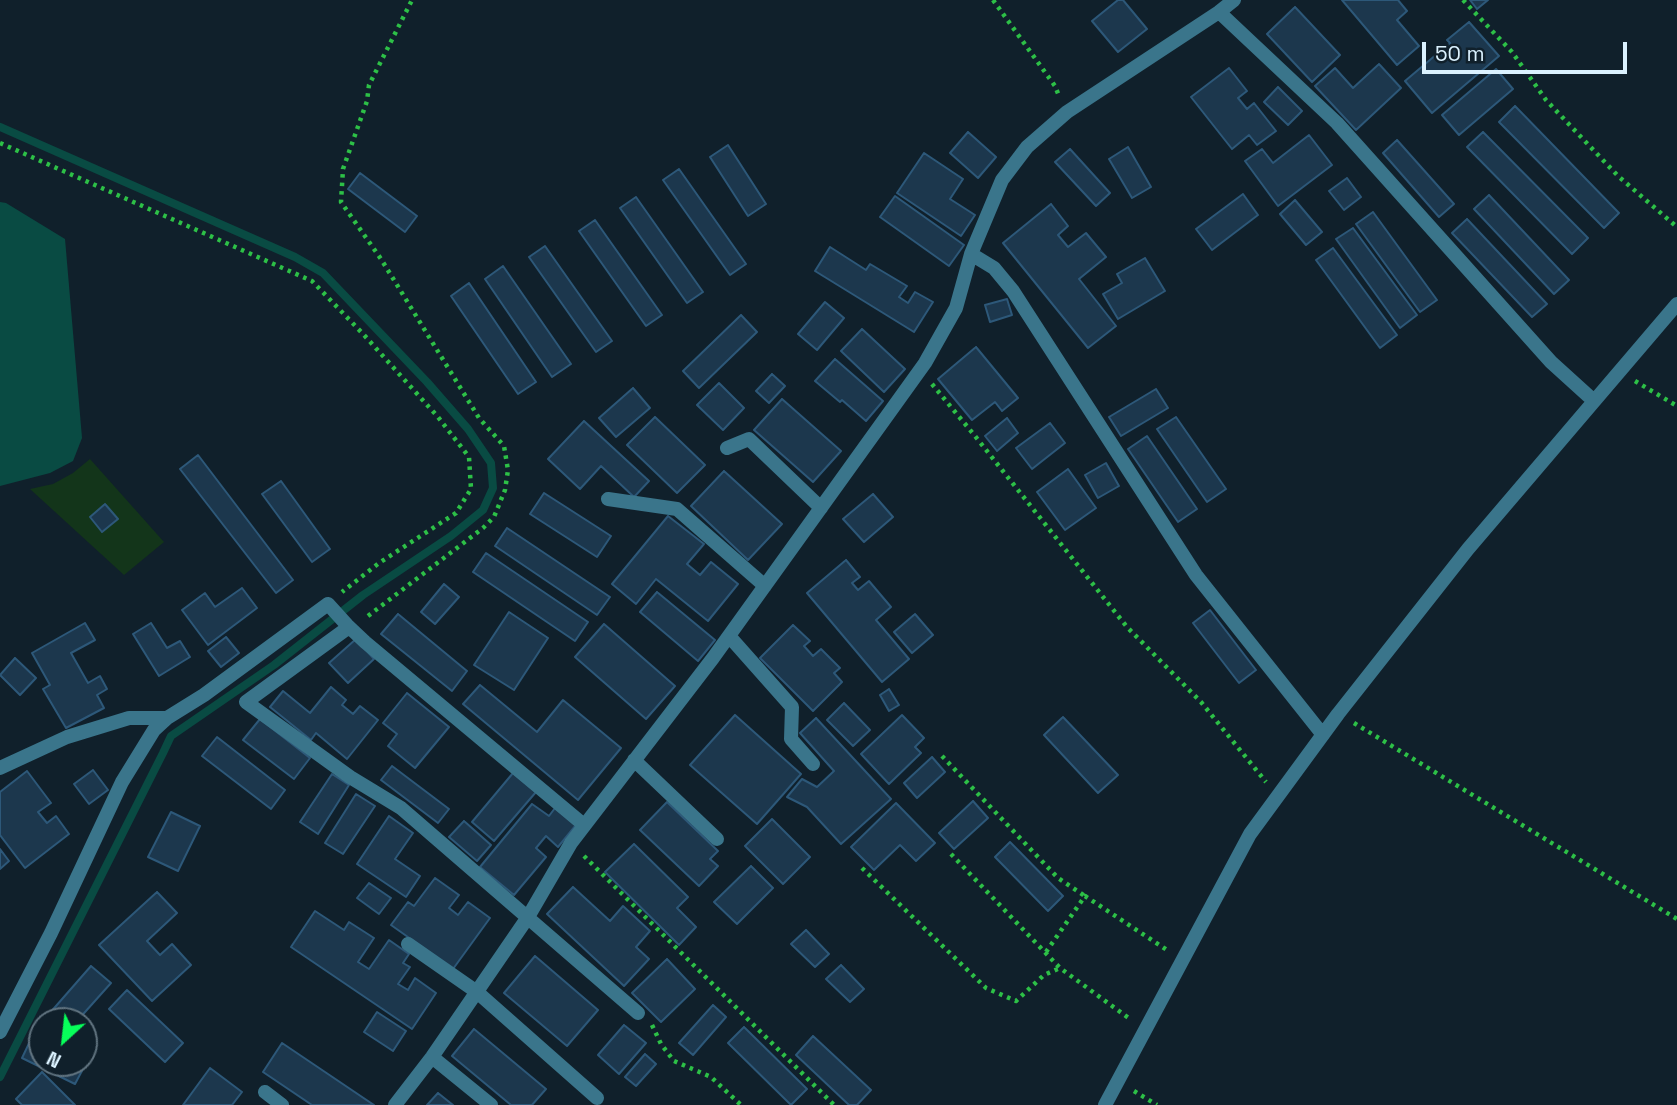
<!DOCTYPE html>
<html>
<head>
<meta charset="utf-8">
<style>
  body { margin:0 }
  #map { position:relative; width:1677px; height:1105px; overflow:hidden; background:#10202b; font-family:"Space Grotesk",sans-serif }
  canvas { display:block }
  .north { position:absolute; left:28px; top:1007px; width:70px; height:70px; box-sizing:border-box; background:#10202b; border:2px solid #617480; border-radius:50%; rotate:207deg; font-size:19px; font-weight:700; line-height:28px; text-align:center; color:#dbf2ff }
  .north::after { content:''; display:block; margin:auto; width:24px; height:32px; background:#07ff5a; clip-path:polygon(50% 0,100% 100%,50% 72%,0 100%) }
  .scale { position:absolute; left:1422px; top:42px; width:205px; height:32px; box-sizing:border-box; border:4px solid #dbf2ff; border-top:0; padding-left:9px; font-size:21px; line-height:24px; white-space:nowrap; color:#dbf2ff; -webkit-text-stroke:5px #10202b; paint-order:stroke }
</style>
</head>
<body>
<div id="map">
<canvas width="1677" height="1105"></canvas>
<div class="north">N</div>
<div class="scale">50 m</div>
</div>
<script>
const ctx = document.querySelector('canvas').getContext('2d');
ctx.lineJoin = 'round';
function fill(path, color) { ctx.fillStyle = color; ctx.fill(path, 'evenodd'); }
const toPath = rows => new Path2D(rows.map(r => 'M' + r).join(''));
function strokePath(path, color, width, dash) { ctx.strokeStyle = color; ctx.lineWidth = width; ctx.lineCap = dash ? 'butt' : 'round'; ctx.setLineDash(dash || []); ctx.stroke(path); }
const green = toPath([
  [90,459,164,542,124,575,30,489,53,484,73,473]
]);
const water = toPath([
  [0,202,6,203,65,239,82,438,73,461,50,473,0,486]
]);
const stream = toPath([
  [0,127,295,257,323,273,427,382,468,429,491,463,493,488,483,510,451,536,363,595,274,665,171,736,163,753,0,1077]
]);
const building = toPath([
  [1118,0,1123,0,1147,29,1118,52,1092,21,1118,0],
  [1342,0,1398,0,1407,11,1397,20,1419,46,1397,65,1342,0],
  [1470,0,1488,0,1477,9,1470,0],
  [1295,7,1340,55,1312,82,1267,34,1295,7],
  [1469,22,1499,56,1432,113,1405,81,1450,43,1447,40,1469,22],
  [1379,64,1401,88,1356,130,1315,86,1335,68,1353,88,1379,64],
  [1229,68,1247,91,1238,98,1247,109,1254,103,1276,131,1257,145,1249,135,1232,149,1191,97,1229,68],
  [1496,69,1513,89,1459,135,1442,115,1496,69],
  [1278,87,1302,111,1288,125,1264,102,1278,87],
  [1515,106,1619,213,1604,228,1499,122,1515,106],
  [968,132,996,157,978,178,950,153,968,132],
  [1483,132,1588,238,1572,254,1467,147,1483,132],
  [1309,135,1332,165,1278,206,1245,161,1262,149,1273,163,1309,135],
  [1397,140,1454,204,1439,217,1383,153,1397,140],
  [728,145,766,204,748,216,710,157,728,145],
  [1128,147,1151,187,1132,198,1109,159,1128,147],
  [1070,149,1110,193,1096,206,1055,162,1070,149],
  [924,153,963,179,950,199,975,215,961,236,897,193,924,153],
  [679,169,746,264,730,275,663,180,679,169],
  [360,173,417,216,405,232,348,189,360,173],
  [1347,178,1361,197,1344,210,1329,191,1347,178],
  [1243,194,1258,215,1212,250,1196,229,1243,194],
  [1489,195,1569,280,1554,294,1474,209,1489,195],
  [895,196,964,245,949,266,880,217,895,196],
  [636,197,703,292,687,303,620,208,636,197],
  [1295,200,1322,232,1306,245,1280,214,1295,200],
  [1051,204,1068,226,1058,235,1068,247,1086,233,1106,257,1079,279,1116,326,1088,348,1003,243,1051,204],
  [1373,212,1437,300,1420,312,1356,224,1373,212],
  [1467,219,1547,304,1532,317,1452,233,1467,219],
  [595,220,662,315,646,326,579,231,595,220],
  [1353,228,1417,315,1400,328,1336,239,1353,228],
  [545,246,612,341,596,352,529,257,545,246],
  [830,247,866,270,870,264,907,286,899,297,908,303,915,292,933,302,914,332,815,271,830,247],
  [1333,248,1397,335,1380,348,1316,260,1333,248],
  [1145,258,1165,291,1118,319,1103,294,1122,283,1117,274,1145,258],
  [503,266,571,364,552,377,485,279,503,266],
  [469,283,536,382,518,394,451,296,469,283],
  [1007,299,1012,315,990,322,985,305,1007,299],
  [825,302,844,318,817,350,798,334,825,302],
  [741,315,757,332,699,388,683,371,741,315],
  [862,329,905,369,884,392,841,351,862,329],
  [976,347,1018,398,1002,411,995,402,972,420,938,379,976,347],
  [835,359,883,401,866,421,842,400,840,402,815,381,835,359],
  [772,374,785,386,769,403,756,391,772,374],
  [719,383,744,408,723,430,697,405,719,383],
  [633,388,650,408,616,437,599,418,633,388],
  [1156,389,1168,408,1121,436,1109,417,1156,389],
  [782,399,841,451,813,482,754,430,782,399],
  [655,417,705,465,677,493,627,445,655,417],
  [1176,417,1226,489,1207,502,1157,429,1176,417],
  [1007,418,1018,433,997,451,985,436,1007,418],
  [584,421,649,481,634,497,601,466,580,489,548,459,584,421],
  [1050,423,1065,443,1032,469,1016,448,1050,423],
  [1147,436,1197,509,1178,522,1128,449,1147,436],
  [198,455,293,580,276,593,180,469,198,455],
  [1106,463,1119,486,1098,498,1085,475,1106,463],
  [1068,469,1096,508,1065,530,1037,492,1068,469],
  [724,471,782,524,748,560,691,506,724,471],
  [281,481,330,549,312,562,262,494,281,481],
  [544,493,611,536,597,557,530,514,544,493],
  [873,494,893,517,864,542,843,519,873,494],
  [105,504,118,519,102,532,90,517,105,504],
  [668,516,704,544,687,564,700,575,711,562,738,584,708,621,656,579,636,604,612,584,668,516],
  [507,528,610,597,597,615,495,546,507,528],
  [486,553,588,622,575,641,473,572,486,553],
  [846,560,860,577,852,583,858,590,869,581,891,607,876,620,909,659,882,682,807,593,846,560],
  [444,584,459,597,435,624,421,612,444,584],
  [242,588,257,608,208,645,182,610,205,593,215,607,242,588],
  [657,592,715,640,698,661,640,612,657,592],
  [1210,610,1256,670,1239,683,1193,623,1210,610],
  [509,612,548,638,514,690,474,665,509,612],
  [398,614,467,671,452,691,381,634,398,614],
  [915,614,933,635,912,653,894,632,915,614],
  [85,623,95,640,71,653,88,683,100,676,107,689,97,695,104,708,66,728,43,689,50,685,32,653,85,623],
  [151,623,167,648,180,641,190,657,159,676,133,634,151,623],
  [604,624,675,686,646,719,575,657,604,624],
  [793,625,810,641,804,646,813,656,821,649,840,668,834,673,842,682,813,711,760,658,793,625],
  [226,637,239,653,221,667,208,651,226,637],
  [356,639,374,659,348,683,329,663,356,639],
  [15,658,36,678,20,695,0,675,15,658],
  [480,685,537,732,563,700,621,748,578,800,463,704,480,685],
  [331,687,346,700,342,705,353,714,360,706,378,720,347,759,316,733,311,740,270,707,283,691,310,713,331,687],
  [889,689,899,705,889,711,880,695,889,689],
  [407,693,449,727,415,768,388,746,397,734,383,723,407,693],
  [844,703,870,730,853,746,827,720,844,703],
  [735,715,801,774,757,824,690,765,735,715],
  [902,715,924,738,915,747,921,753,889,784,861,754,902,715],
  [1063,717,1118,775,1098,793,1044,735,1063,717],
  [816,718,891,799,841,844,807,807,787,797,802,779,817,787,834,771,800,733,816,718],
  [260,719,310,758,294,779,243,740,260,719],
  [217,737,285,790,271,809,202,756,217,737],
  [932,757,945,772,917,798,904,783,932,757],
  [392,766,449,809,438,823,381,780,392,766],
  [93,770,108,790,89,804,74,784,93,770],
  [27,771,51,803,38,812,47,823,56,816,69,834,25,868,0,835,0,792,27,771],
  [513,773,536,792,494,841,472,822,513,773],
  [332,774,349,785,318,834,300,822,332,774],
  [356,794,375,806,343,854,325,843,356,794],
  [973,801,988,818,954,849,939,833,973,801],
  [667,802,718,851,710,859,718,866,699,886,640,830,667,802],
  [896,803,935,843,916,861,900,845,874,870,851,847,896,803],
  [532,804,549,816,555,808,576,825,558,847,546,836,536,848,546,857,514,895,480,867,532,804],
  [171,812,200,826,178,871,148,857,171,812],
  [389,816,413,833,395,859,420,876,406,897,357,864,389,816],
  [772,819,810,857,783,884,745,846,772,819],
  [464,821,491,845,477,861,449,837,464,821],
  [1010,842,1063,896,1048,911,995,857,1010,842],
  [634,844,688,897,677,908,696,927,679,945,605,872,634,844],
  [0,849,9,861,0,869,0,849],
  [751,866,773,888,737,924,714,902,751,866],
  [435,878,459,895,449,908,458,915,468,902,490,918,453,969,391,925,408,902,414,906,435,878],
  [369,883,391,898,379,914,357,898,369,883],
  [573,887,610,921,623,906,650,931,636,947,649,959,624,986,547,914,573,887],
  [157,892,177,913,147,941,160,955,172,944,191,965,152,1001,99,945,157,892],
  [315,911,344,930,349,922,374,938,358,962,369,969,389,940,409,954,403,963,410,967,398,984,408,990,415,978,436,993,412,1029,291,947,315,911],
  [806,930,829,954,815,967,791,944,806,930],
  [535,956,598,1010,567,1046,504,993,535,956],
  [667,959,695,989,661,1022,632,993,667,959],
  [841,965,864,989,850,1002,826,979,841,965],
  [91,966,111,983,77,1021,56,1021,49,1014,91,966],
  [127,990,183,1043,165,1062,109,1009,127,990],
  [713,1005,726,1017,693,1055,679,1043,713,1005],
  [377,1012,406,1031,393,1051,364,1032,377,1012],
  [624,1025,646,1043,619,1074,598,1055,624,1025],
  [744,1027,807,1089,791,1105,728,1043,744,1027],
  [474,1029,546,1089,532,1105,511,1105,452,1056,474,1029],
  [33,1035,42,1039,42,1063,77,1063,84,1067,75,1084,22,1058,33,1035],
  [813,1036,871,1090,857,1105,849,1105,796,1055,813,1036],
  [282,1043,374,1105,312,1105,263,1072,282,1043],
  [645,1054,656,1064,636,1086,625,1077,645,1054],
  [210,1068,242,1092,232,1105,183,1105,210,1068],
  [42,1072,75,1105,22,1105,16,1099,42,1072],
  [438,1093,453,1105,427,1105,438,1093]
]);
const path = toPath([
  [993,0,1055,86,1059,96],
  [1463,0,1512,52,1546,100,1618,176,1677,227],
  [0,143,312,281,364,335,438,417,469,457,471,489,456,513,379,563,342,592],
  [1635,381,1677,406],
  [932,384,975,436,1127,627,1201,702,1266,782],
  [368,616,483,528,494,517,505,490,508,470,504,446,479,418,381,259,341,202,343,169,367,101,369,85,412,0],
  [1354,723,1677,919],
  [942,756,1058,878,1085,896],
  [951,854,1060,968,1130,1019],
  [584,856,834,1105],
  [862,868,986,988,1016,1001,1044,975,1060,968],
  [1046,952,1085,896,1167,950],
  [652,1025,661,1044,674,1061,711,1077,741,1105],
  [1134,1091,1157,1105]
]);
const minor = toPath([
  [1219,12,1337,123,1551,362,1594,401],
  [971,254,994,268,1013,291,1196,575,1323,735],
  [727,448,749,439,821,508],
  [608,499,677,509,765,586],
  [349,627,246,702,350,777,401,808,638,1013],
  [729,636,792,707,791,739,813,764],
  [634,760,717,839],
  [0,768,67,737,129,718,167,718],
  [408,944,477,992,597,1098],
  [0,1032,51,933,122,782,154,730,167,718,204,695,328,604,347,625,365,642,584,825],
  [432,1057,491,1105],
  [265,1092,282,1105],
  [395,1105,432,1057,528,917,571,843,713,658,925,363,956,308,971,254,1002,180,1027,147,1067,112,1219,12,1234,0],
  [1105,1105,1250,834,1338,714,1468,549,1677,304]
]);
fill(green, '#13351a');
fill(water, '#094b43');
strokePath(stream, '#094b43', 8);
fill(building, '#1c374d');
strokePath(building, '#2d5879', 2);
strokePath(path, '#2dc047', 4.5, [3.5, 5]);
strokePath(minor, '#3a758b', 14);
</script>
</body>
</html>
